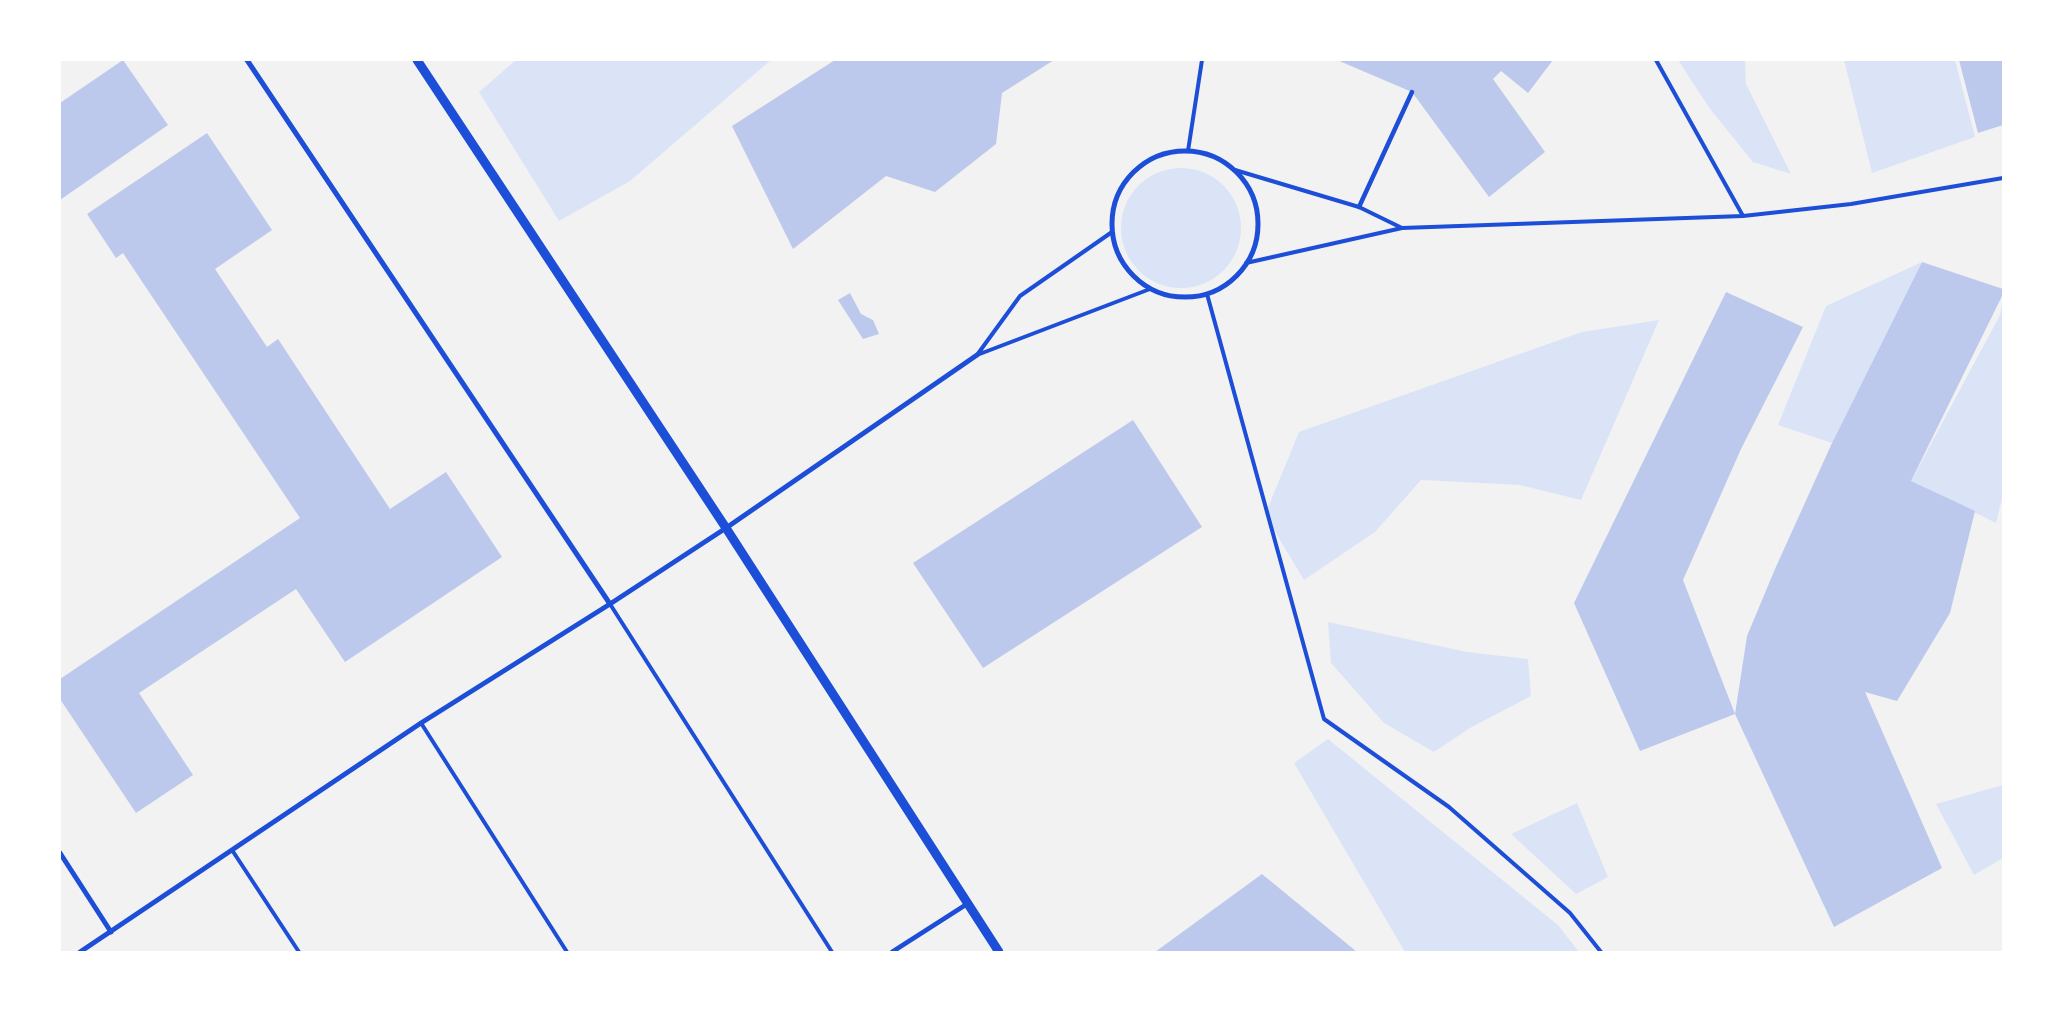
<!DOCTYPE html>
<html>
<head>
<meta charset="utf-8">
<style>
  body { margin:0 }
  #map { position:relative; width:2063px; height:1012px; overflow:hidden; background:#f2f2f2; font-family:"PT Sans Narrow",sans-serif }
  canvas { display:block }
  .frame { position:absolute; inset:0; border:61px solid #fff; pointer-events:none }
</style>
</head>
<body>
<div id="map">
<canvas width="2063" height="1012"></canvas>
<div class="frame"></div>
</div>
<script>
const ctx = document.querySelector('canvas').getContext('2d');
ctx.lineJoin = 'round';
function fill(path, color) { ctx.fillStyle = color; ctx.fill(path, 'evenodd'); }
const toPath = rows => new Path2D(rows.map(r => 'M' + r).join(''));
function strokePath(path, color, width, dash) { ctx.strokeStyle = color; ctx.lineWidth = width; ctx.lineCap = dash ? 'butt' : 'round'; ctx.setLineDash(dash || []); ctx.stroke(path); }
const green = toPath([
  [516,60,771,60,630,181,559,221,479,92],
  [1678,60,1745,60,1746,84,1791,174,1753,162,1710,109],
  [1844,60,1955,60,1975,137,1872,173],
  '1121 228a60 60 0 1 1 120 0a60 60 0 1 1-120 0Z',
  [1922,262,1832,443,1778,425,1826,306],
  [2003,299,2003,495,1996,523,1911,481,2000,315],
  [1659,320,1581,500,1520,485,1421,480,1375,532,1304,580,1265,515,1299,432,1582,332],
  [1328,622,1467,652,1528,659,1531,696,1470,728,1434,752,1384,723,1331,663],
  [1328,739,1558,925,1579,952,1405,952,1294,763],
  [2003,785,2003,858,1974,875,1936,804],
  [1577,803,1608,877,1576,894,1511,834]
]);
const building = toPath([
  [123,60,168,125,60,200,60,103],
  [835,60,1054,60,1002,93,996,144,935,192,886,176,793,249,732,126],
  [1337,60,1553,60,1528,93,1501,71,1493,79,1545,152,1489,197,1412,92],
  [1959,60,2003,60,2003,125,1978,133],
  [207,133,272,230,215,269,267,347,278,339,390,509,446,472,502,557,345,662,296,589,139,693,193,775,136,813,60,699,60,679,300,518,123,253,116,258,87,214],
  [1922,262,2003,289,2003,294,1911,481,1975,511,1950,613,1897,701,1865,692,1942,868,1834,927,1735,714,1747,636,1775,569,1832,443],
  [1726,292,1803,327,1741,449,1683,580,1735,714,1640,751,1574,603],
  [850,293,861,314,873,320,879,334,863,339,838,300],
  [1133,420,1202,527,983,668,913,563],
  [1262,874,1357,952,1155,952]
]);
const service = toPath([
  [1656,60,1743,216],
  [1188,151,1202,60],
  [1235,170,1359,207,1402,228],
  [1246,263,1402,228,1743,216,1851,204,2003,178],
  [1207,294,1324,719,1449,807,1570,913,1601,952],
  [977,355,1150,289],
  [977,355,1020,296,1112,232],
  [610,604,832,952],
  [421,723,567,952],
  [232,850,299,952]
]);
const pedestrian = toPath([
  [1359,207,1412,92],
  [892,952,967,904]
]);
const minor = toPath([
  [247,60,610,604],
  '1112 224a73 73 0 1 1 146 0a73 73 0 1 1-146 0Z',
  [60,853,111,932],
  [80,952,421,723,610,604,726,528,977,355]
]);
const tertiary = toPath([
  [417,60,726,528,999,952]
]);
fill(green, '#dbe4f7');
fill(building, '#bdc9ec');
strokePath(service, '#1d4ed8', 4);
strokePath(pedestrian, '#1d4ed8', 4.5);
strokePath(minor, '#1d4ed8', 5);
strokePath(tertiary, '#1d4ed8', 9);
</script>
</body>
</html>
